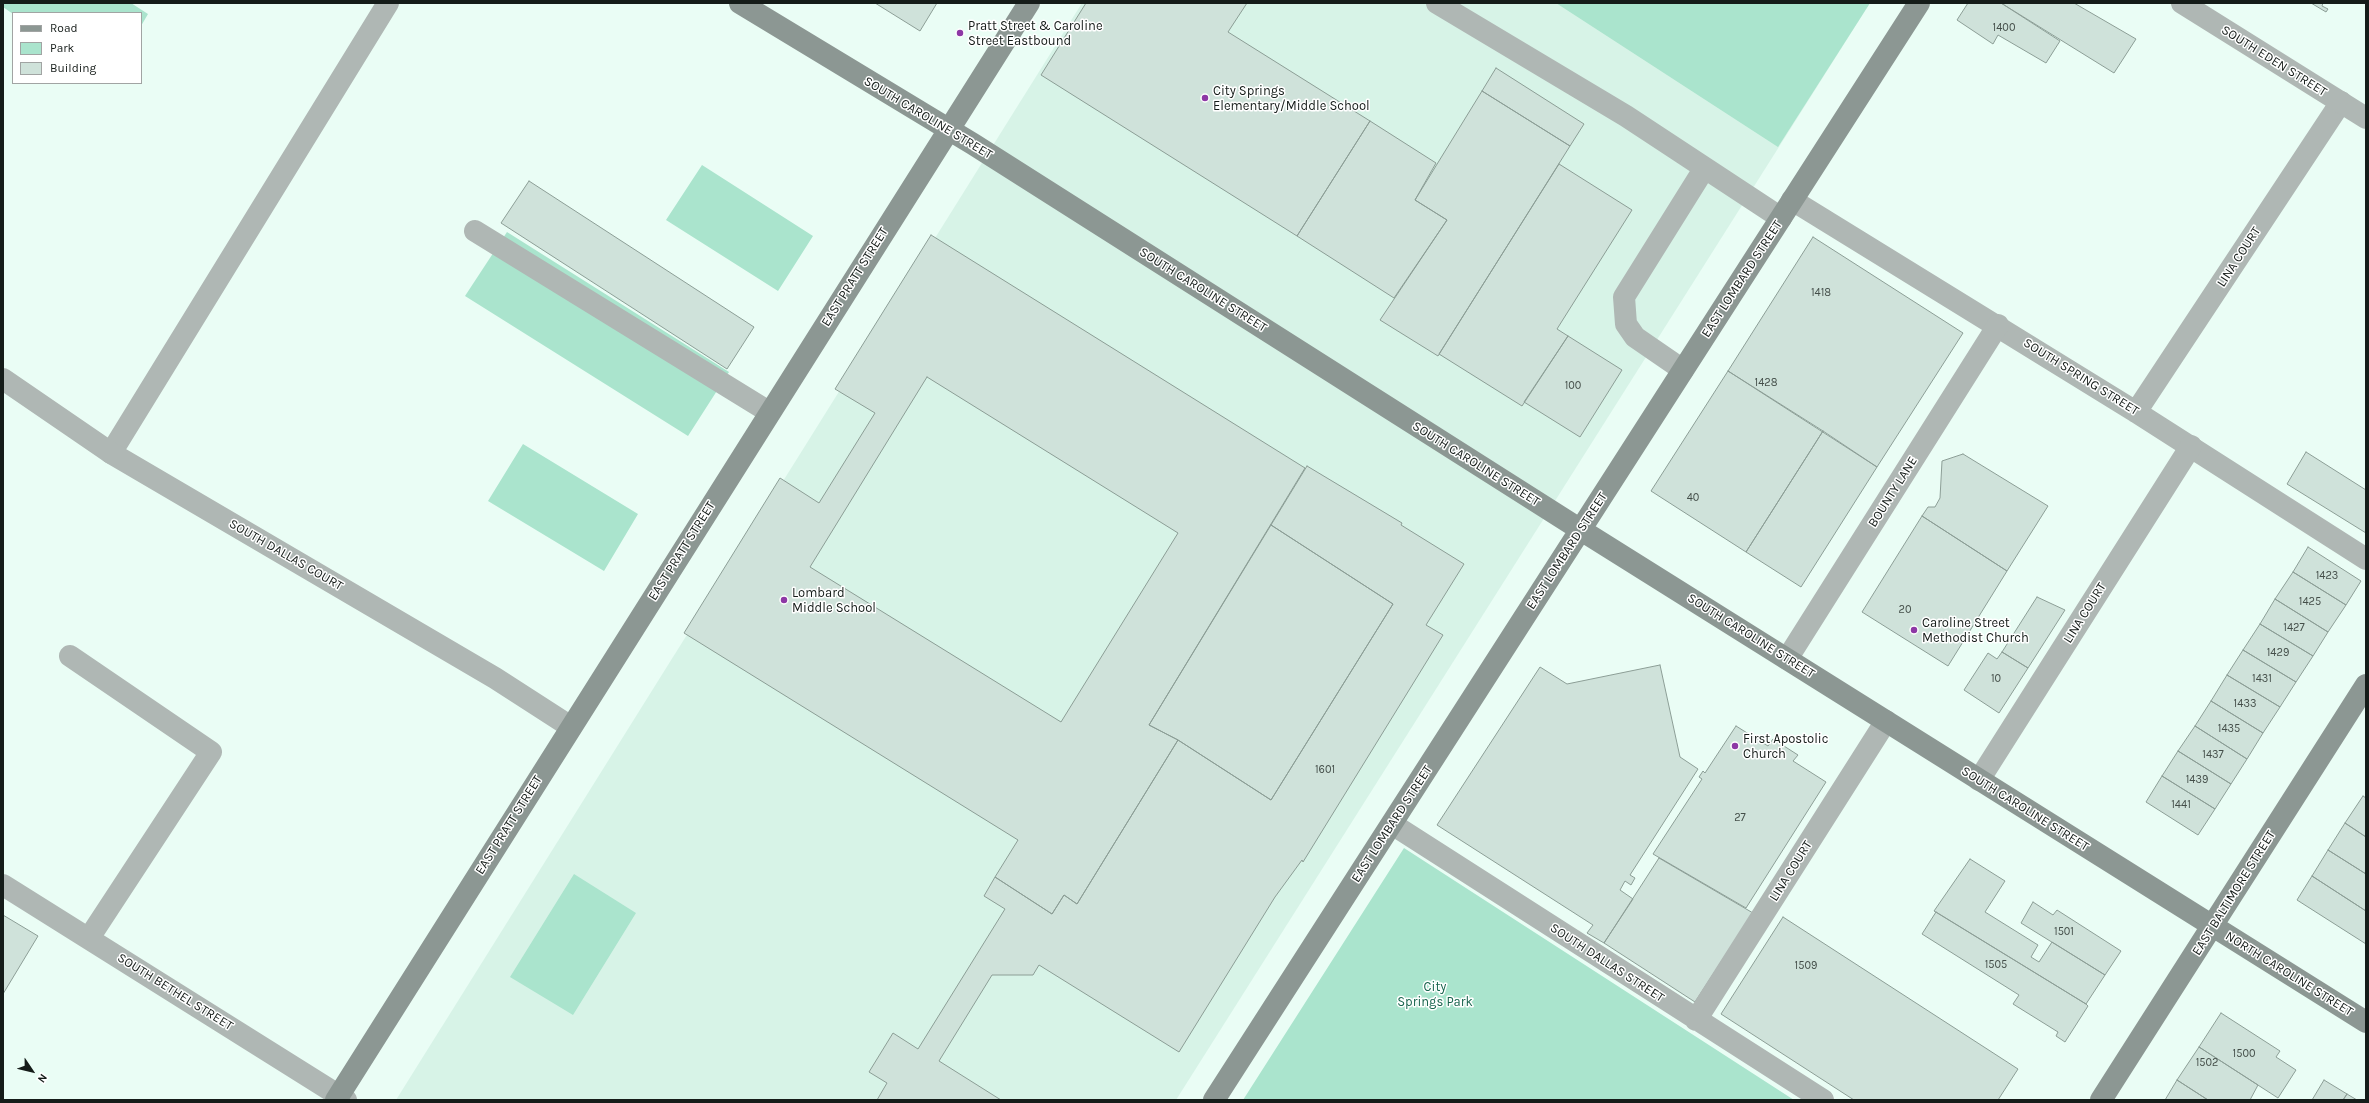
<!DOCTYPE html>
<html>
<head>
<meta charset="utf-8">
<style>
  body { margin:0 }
  #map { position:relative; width:2369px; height:1103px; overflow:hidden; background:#eafdf5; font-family:Karla,sans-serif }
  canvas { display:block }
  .frame { position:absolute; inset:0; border:4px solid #151c19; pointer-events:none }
  .legend { position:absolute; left:12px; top:12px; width:130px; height:72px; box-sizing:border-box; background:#fff; border:1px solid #a1a4a3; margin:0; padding:5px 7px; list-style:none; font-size:12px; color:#151c19 }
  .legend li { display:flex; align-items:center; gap:8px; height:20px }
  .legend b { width:20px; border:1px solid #a1a4a3 }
  .north { position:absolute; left:12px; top:1051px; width:40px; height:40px; -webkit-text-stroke:3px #fff; paint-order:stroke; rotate:125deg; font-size:11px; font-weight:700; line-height:16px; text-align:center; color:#151c19 }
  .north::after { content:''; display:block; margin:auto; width:14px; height:18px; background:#151c19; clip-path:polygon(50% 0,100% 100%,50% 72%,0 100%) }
</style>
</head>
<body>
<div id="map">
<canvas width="2369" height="1103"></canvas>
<div class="frame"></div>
<ul class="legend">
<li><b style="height:5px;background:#8c9793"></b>Road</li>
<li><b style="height:11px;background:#aae4cd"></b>Park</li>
<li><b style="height:11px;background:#cfe2da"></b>Building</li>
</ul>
<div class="north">N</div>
</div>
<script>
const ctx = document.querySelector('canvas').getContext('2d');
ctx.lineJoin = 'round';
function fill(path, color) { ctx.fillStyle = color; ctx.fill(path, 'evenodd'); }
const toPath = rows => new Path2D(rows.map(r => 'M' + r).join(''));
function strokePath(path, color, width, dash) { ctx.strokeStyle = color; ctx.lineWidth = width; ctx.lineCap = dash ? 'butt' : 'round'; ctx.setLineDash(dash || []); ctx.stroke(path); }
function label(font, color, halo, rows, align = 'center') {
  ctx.font = font + ' Karla,sans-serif'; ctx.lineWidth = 3; ctx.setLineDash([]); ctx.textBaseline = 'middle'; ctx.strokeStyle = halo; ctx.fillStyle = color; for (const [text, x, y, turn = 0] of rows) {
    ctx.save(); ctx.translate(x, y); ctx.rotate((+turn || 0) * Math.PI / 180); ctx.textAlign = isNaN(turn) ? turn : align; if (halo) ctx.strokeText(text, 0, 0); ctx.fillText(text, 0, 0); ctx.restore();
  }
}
const built = toPath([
  [1082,3,1870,3,1176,1100,396,1100]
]);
const green = toPath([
  [3,3,131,3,148,14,141,26,141,13,13,14,3,7],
  [1556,3,1870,3,1778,147],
  [702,165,813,236,778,291,666,220],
  [507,232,729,372,688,436,465,296],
  [523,444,638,514,604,571,488,501],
  [1404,848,1794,1100,1243,1100],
  [574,874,636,913,573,1015,510,977]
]);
const building = toPath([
  [875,3,937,3,920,31,875,3],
  [1086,3,1247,3,1228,32,1370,121,1297,236,1041,75,1086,3],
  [1968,3,2001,3,2060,41,2046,63,1998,35,1993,44,1957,20,1968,3],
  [2001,3,2074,3,2136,39,2114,73,2001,3],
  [2311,3,2323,3,2322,6,2328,9,2326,12,2311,3],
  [1496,68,1584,124,1570,146,1482,91,1496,68],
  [1482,91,1570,146,1438,356,1380,320,1447,220,1415,200,1482,91],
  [1370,121,1436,163,1415,200,1447,220,1394,298,1297,236,1370,121],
  [1559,164,1632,210,1557,329,1568,336,1522,406,1439,354,1559,164],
  [529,181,754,327,727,369,501,223,529,181],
  [931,235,1305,468,1149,725,1178,740,1077,904,1064,895,1052,914,995,877,1018,840,684,633,780,478,819,503,875,413,835,389,931,235],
  [927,377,1178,533,1061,722,810,567,927,377],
  [1813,237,1963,333,1877,467,1728,371,1813,237],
  [1568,336,1622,370,1580,437,1524,402,1568,336],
  [1728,371,1823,431,1746,552,1651,491,1728,371],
  [1823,431,1877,467,1801,587,1746,552,1823,431],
  [2306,452,2366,490,2366,533,2287,484,2306,452],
  [1963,454,2048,506,2007,571,1922,516,1928,507,1935,507,1940,498,1942,461,1963,454],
  [1307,466,1402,523,1401,525,1464,564,1426,625,1443,635,1303,862,1302,860,1275,897,1179,1052,1039,965,1033,975,992,975,939,1061,1001,1100,877,1100,887,1083,869,1072,893,1033,918,1049,1005,909,984,896,995,877,1052,914,1064,895,1077,904,1178,740,1271,800,1393,604,1271,525,1307,466],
  [1922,516,2007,571,1948,666,1862,612,1922,516],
  [1271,525,1393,604,1271,800,1178,740,1149,725,1271,525],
  [2308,547,2361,581,2346,605,2293,572,2308,547],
  [2293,572,2346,605,2328,632,2275,599,2293,572],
  [2037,597,2065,610,2028,668,2002,652,2037,597],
  [2275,599,2328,632,2313,656,2260,624,2275,599],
  [2260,624,2313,656,2296,682,2243,650,2260,624],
  [2243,650,2296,682,2280,707,2227,675,2243,650],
  [2002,652,2028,668,1999,713,1964,690,1988,653,1997,659,2002,652],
  [1660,665,1680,757,1698,769,1630,875,1635,878,1631,885,1625,881,1620,890,1633,899,1604,943,1587,933,1593,925,1437,825,1540,667,1567,684,1660,665],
  [2227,675,2280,707,2263,733,2211,701,2227,675],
  [2211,701,2263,733,2247,759,2195,726,2211,701],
  [1736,726,1768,746,1773,739,1798,755,1793,761,1826,782,1746,908,1653,854,1702,779,1699,777,1703,771,1705,773,1736,726],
  [2195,726,2247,759,2231,784,2178,751,2195,726],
  [2178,751,2231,784,2215,809,2162,776,2178,751],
  [2162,776,2215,809,2198,835,2146,802,2162,776],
  [2363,796,2366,798,2366,837,2345,823,2363,796],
  [2345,823,2366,837,2366,874,2328,850,2345,823],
  [2328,850,2366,874,2366,911,2312,876,2328,850],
  [1659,858,1753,913,1695,1002,1604,943,1659,858],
  [1970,859,2005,881,1985,912,2038,945,2031,957,2039,962,2052,942,2105,975,2086,1004,1934,911,1970,859],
  [2312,876,2366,911,2366,944,2297,900,2312,876],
  [2033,902,2053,915,2057,910,2121,951,2105,975,2021,923,2033,902],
  [1936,912,2086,1004,2088,1006,2065,1042,2056,1036,2058,1032,2013,1004,2019,995,1922,934,1936,912],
  [3,915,38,936,3,994,3,915],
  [1783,917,2018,1069,1998,1100,1854,1100,1721,1014,1783,917],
  [2221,1013,2280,1051,2276,1057,2296,1070,2278,1098,2199,1047,2221,1013],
  [2199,1047,2258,1085,2250,1100,2208,1100,2177,1080,2199,1047],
  [2177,1080,2208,1100,2165,1100,2177,1080],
  [2324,1080,2347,1094,2343,1100,2312,1100,2324,1080],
  [2347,1094,2357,1100,2343,1100,2347,1094]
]);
const lane = toPath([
  [1437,3,1626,116,1781,218],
  [1792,200,2136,412,2366,559],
  [475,231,769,412],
  [1683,370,1635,337,1626,324,1624,297,1704,169],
  [2136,412,2341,102],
  [111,453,388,3],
  [70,656,211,752,89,938],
  [1392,824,1823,1100],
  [3,885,346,1100],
  [1696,1020,1886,721]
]);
const street = toPath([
  [2182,3,2366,118],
  [3,379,111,453,495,678,571,727],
  [1787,659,1998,325],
  [1979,780,2191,446]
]);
const secondary = toPath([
  [740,3,973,144,1581,530,2366,1022],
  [336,1100,1029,3],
  [1214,1100,1919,3],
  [2101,1100,2366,685]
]);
const markers = [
  [960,33,4,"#8d37a5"],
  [1205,98,4,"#8d37a5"],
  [784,600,4,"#8d37a5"],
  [1914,630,4,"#8d37a5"],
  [1735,746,4,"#8d37a5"]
];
const numberNames = [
  ["1400",2004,28],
  ["1418",1821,293],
  ["1428",1766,383],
  ["100",1573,386],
  ["40",1693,498],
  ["1423",2327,576],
  ["1425",2310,602],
  ["20",1905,610],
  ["1427",2294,628],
  ["1429",2278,653],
  ["10",1996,679],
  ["1431",2262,679],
  ["1433",2245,704],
  ["1435",2229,729],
  ["1437",2213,755],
  ["1601",1325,770],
  ["1439",2197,780],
  ["1441",2181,805],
  ["27",1740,818],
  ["1501",2064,932],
  ["1505",1996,965],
  ["1509",1806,966],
  ["1500",2244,1054],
  ["1502",2207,1063]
];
const poiNames = [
  ["Pratt Street & Caroline",968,26],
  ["Street Eastbound",968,41],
  ["City Springs",1213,91],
  ["Elementary/Middle School",1213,106],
  ["Lombard",792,593],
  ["Middle School",792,608],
  ["Caroline Street",1922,623],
  ["Methodist Church",1922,638],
  ["First Apostolic",1743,739],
  ["Church",1743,754]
];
const streetNames = [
  ["SOUTH EDEN STREET",2274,61,32],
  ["SOUTH CAROLINE STREET",928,118,31],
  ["LINA COURT",2239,257,-57],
  ["EAST PRATT STREET",855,277,-58],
  ["EAST LOMBARD STREET",1742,279,-57],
  ["SOUTH CAROLINE STREET",1203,290,32],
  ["SOUTH SPRING STREET",2081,377,32],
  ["SOUTH CAROLINE STREET",1476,464,32],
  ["BOUNTY LANE",1893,492,-58],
  ["EAST PRATT STREET",682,551,-58],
  ["EAST LOMBARD STREET",1567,551,-57],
  ["SOUTH DALLAS COURT",286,555,30],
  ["LINA COURT",2085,613,-58],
  ["SOUTH CAROLINE STREET",1751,636,32],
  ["SOUTH CAROLINE STREET",2025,809,32],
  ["EAST LOMBARD STREET",1392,824,-57],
  ["EAST PRATT STREET",509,825,-58],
  ["LINA COURT",1791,871,-58],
  ["EAST BALTIMORE STREET",2234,893,-58],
  ["SOUTH DALLAS STREET",1607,963,33],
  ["NORTH CAROLINE STREET",2289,974,32],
  ["SOUTH BETHEL STREET",175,992,32]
];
const parkNames = [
  ["City",1435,987],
  ["Springs Park",1435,1002]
];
fill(built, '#d7f3e7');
fill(green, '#aae4cd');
fill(building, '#cfe2da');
strokePath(building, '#8c9e96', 1);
strokePath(lane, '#afb7b4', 22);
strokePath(street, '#afb7b4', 22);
strokePath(secondary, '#8c9793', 22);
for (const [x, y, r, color] of markers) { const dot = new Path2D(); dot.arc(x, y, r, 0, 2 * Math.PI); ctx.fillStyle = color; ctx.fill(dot); strokePath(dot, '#fff', 1.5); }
label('11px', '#444e49', null, numberNames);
label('13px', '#151c19', '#fff', poiNames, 'left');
label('13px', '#151c19', '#fff', streetNames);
label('13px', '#17644d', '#fff', parkNames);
</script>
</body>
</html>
